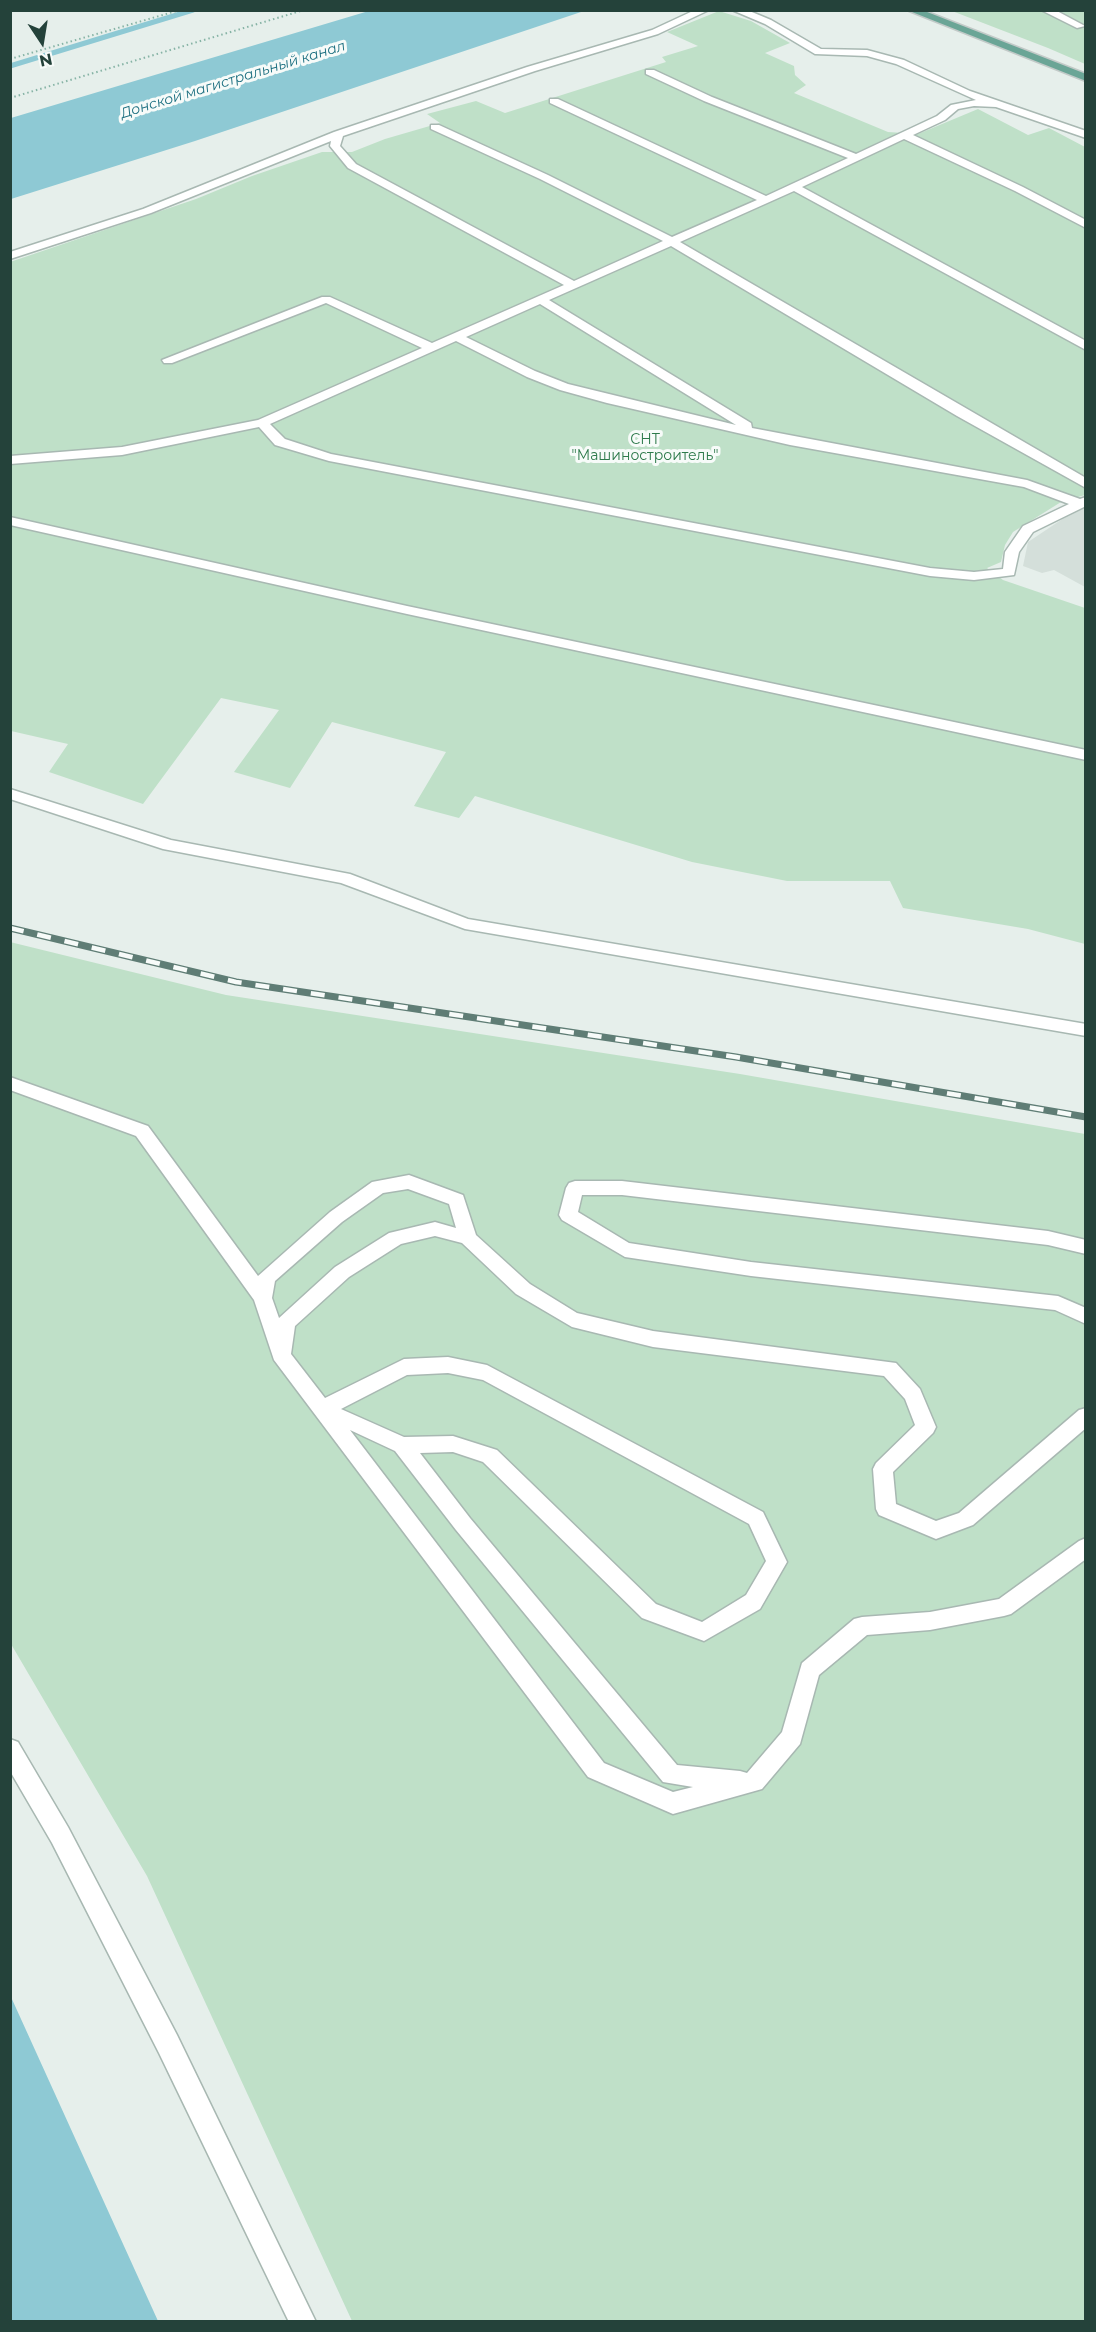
<!DOCTYPE html>
<html>
<head>
<meta charset="utf-8">
<style>
  body { margin:0 }
  #map { position:relative; width:1096px; height:2332px; overflow:hidden; background:#e6efeb; font-family:Montserrat,sans-serif }
  canvas { display:block }
  .frame { position:absolute; inset:0; border:12px solid #24423a; pointer-events:none }
  .north { position:absolute; left:12px; top:12px; width:60px; height:60px; -webkit-text-stroke:4px #f7fbf9; paint-order:stroke; rotate:168deg; font-size:16px; font-weight:700; line-height:24px; text-align:center; color:#24423a }
  .north::after { content:''; display:block; margin:auto; width:21px; height:27px; background:#24423a; clip-path:polygon(50% 0,100% 100%,50% 72%,0 100%) }
</style>
</head>
<body>
<div id="map">
<canvas width="1096" height="2332"></canvas>
<div class="frame"></div>
<div class="north">N</div>
</div>
<script>
const ctx = document.querySelector('canvas').getContext('2d');
ctx.lineJoin = 'round';
function fill(path, color) { ctx.fillStyle = color; ctx.fill(path, 'evenodd'); }
const toPath = rows => new Path2D(rows.map(r => 'M' + r).join(''));
function strokePath(path, color, width, dash) { ctx.strokeStyle = color; ctx.lineWidth = width; ctx.lineCap = dash ? 'butt' : 'round'; ctx.setLineDash(dash || []); ctx.stroke(path); }
function label(font, color, halo, rows, align = 'center') {
  ctx.font = font + ' Montserrat,sans-serif'; ctx.lineWidth = 6; ctx.setLineDash([]); ctx.textBaseline = 'middle'; ctx.strokeStyle = halo; ctx.fillStyle = color; for (const [text, x, y, turn = 0] of rows) {
    ctx.save(); ctx.translate(x, y); ctx.rotate((+turn || 0) * Math.PI / 180); ctx.textAlign = isNaN(turn) ? turn : align; if (halo) ctx.strokeText(text, 0, 0); ctx.fillText(text, 0, 0); ctx.restore();
  }
}
const built = toPath([
  [1085,504,1085,587,1054,570,1042,573,1023,566,1028,542]
]);
const green = toPath([
  [719,11,751,21,790,43,765,53,794,66,795,75,806,85,794,93,888,132,918,134,978,109,1028,135,1049,128,1085,147,1085,495,1061,502,1013,532,1005,545,1001,562,987,568,1003,580,1085,608,1085,944,1028,929,903,908,890,881,787,881,692,862,475,796,459,818,414,806,446,752,332,722,290,788,234,772,279,710,221,698,143,804,49,772,68,744,11,731,10,262,196,199,252,176,322,152,352,152,385,139,440,123,427,114,476,101,505,113,666,62,662,57,698,46,667,32],
  [952,11,1085,11,1085,64,1048,48],
  [10,942,226,995,740,1074,1085,1134,1085,2321,352,2321,147,1876,11,1644]
]);
const water = toPath([
  [372,10,584,11,195,141,11,199,11,118],
  [11,1997,158,2321,11,2321]
]);
const stream = toPath([
  [10,66,193,10]
]);
const path = toPath([
  [10,59,180,10],
  [10,98,304,10]
]);
const minor = toPath([
  [695,10,709,10,658,34,535,71,343,136,340,146,356,164,574,281,663,241,540,179,431,129,431,125,439,125,548,175,672,237,757,200,550,103,550,99,558,99,766,196,848,158,704,101,646,74,646,70,654,70,712,97,856,154,937,116,951,105,976,100,896,64,867,56,815,54,765,24,732,10,747,10,771,20,821,49,867,50,904,60,970,91,1086,131,1086,138,996,107,974,106,958,109,945,120,913,135,1023,187,1086,220,1086,228,1015,191,904,139,802,187,1086,341,1086,350,794,191,680,242,1086,478,1086,488,957,416,671,246,549,300,751,423,752,428,1027,480,1080,499,1086,497,1086,506,1033,532,1019,552,1014,575,974,580,930,576,329,461,275,445,259,427,122,455,10,464,10,456,122,447,258,420,422,348,326,303,172,363,164,363,162,360,322,297,330,297,432,343,564,285,348,168,330,146,331,141,151,213,10,259,10,252,143,209,334,132,527,67,652,30,695,10],
  [540,304,736,425,568,384,535,371,466,337,540,304],
  [456,341,527,377,560,390,607,403,790,445,1024,487,1069,504,1023,526,1005,552,1003,569,974,572,930,568,331,454,285,439,270,424,456,341],
  [1041,10,1055,10,1085,26,1077,28,1041,10],
  [10,517,407,606,1086,750,1086,760,407,614,10,525,10,517],
  [10,789,171,840,350,874,468,919,1086,1024,1086,1036,465,929,341,883,163,849,10,799,10,789],
  [10,1077,148,1126,258,1276,330,1212,372,1182,409,1175,463,1195,476,1235,530,1284,577,1313,653,1331,896,1363,920,1389,936,1427,933,1433,893,1472,896,1504,936,1521,959,1513,1079,1410,1086,1408,1086,1428,973,1525,936,1539,879,1515,876,1509,873,1469,876,1463,915,1425,905,1399,884,1376,653,1347,572,1327,516,1294,462,1243,435,1236,401,1244,349,1277,295,1326,291,1354,325,1398,404,1359,448,1357,487,1365,763,1512,787,1562,760,1609,704,1641,642,1618,483,1462,453,1452,420,1453,470,1518,677,1765,740,1771,747,1773,782,1732,802,1663,854,1619,862,1617,930,1612,999,1599,1079,1541,1086,1538,1086,1559,1011,1614,1004,1616,930,1630,867,1635,819,1675,800,1744,762,1789,673,1814,588,1777,274,1360,254,1300,136,1136,10,1090,10,1077],
  [408,1189,449,1204,456,1228,435,1222,389,1233,335,1267,279,1318,272,1298,275,1281,342,1222,383,1193,408,1189],
  [448,1373,483,1380,749,1524,766,1561,746,1595,702,1622,656,1604,497,1450,453,1436,404,1437,341,1409,407,1375,448,1373],
  [350,1430,395,1451,456,1530,663,1782,693,1787,673,1792,604,1763,350,1430],
  [575,1181,622,1181,1048,1231,1086,1240,1086,1254,1048,1245,622,1195,582,1195,578,1212,629,1243,751,1262,1058,1296,1086,1308,1086,1324,1055,1310,751,1276,625,1257,562,1220,559,1215,566,1188,569,1183,575,1181],
  [10,1739,18,1742,68,1827,177,2035,316,2322,289,2322,159,2053,52,1843,10,1771,10,1739]
]);
const major = toPath([
  [907,10,922,10,1086,74,1086,81,907,10]
]);
const rail = toPath([
  [10,928,236,982,736,1057,1086,1117]
]);
const farWaternames = [
  ["Донской магистральный канал",233,80,-17]
];
const farParknames = [
  ["СНТ",645,440],
  ["\"Машиностроитель\"",645,456]
];
fill(built, '#d4dfda');
fill(green, '#bfe0c8');
fill(water, '#8ec9d4');
strokePath(stream, '#8ec9d4', 5);
strokePath(minor, '#a8b8b2', 3);
strokePath(major, '#c2cac8', 3);
strokePath(path, '#86b3a5', 2, [1.5, 3]);
fill(minor, '#fff');
fill(major, '#6aa596');
strokePath(rail, '#5f7d75', 7);
strokePath(rail, '#f7fbf9', 4.5, [14]);
label('italic 14px', '#1c6f80', '#f7fbf9', farWaternames);
label('14px', '#2d7a4b', '#f7fbf9', farParknames);
</script>
</body>
</html>
